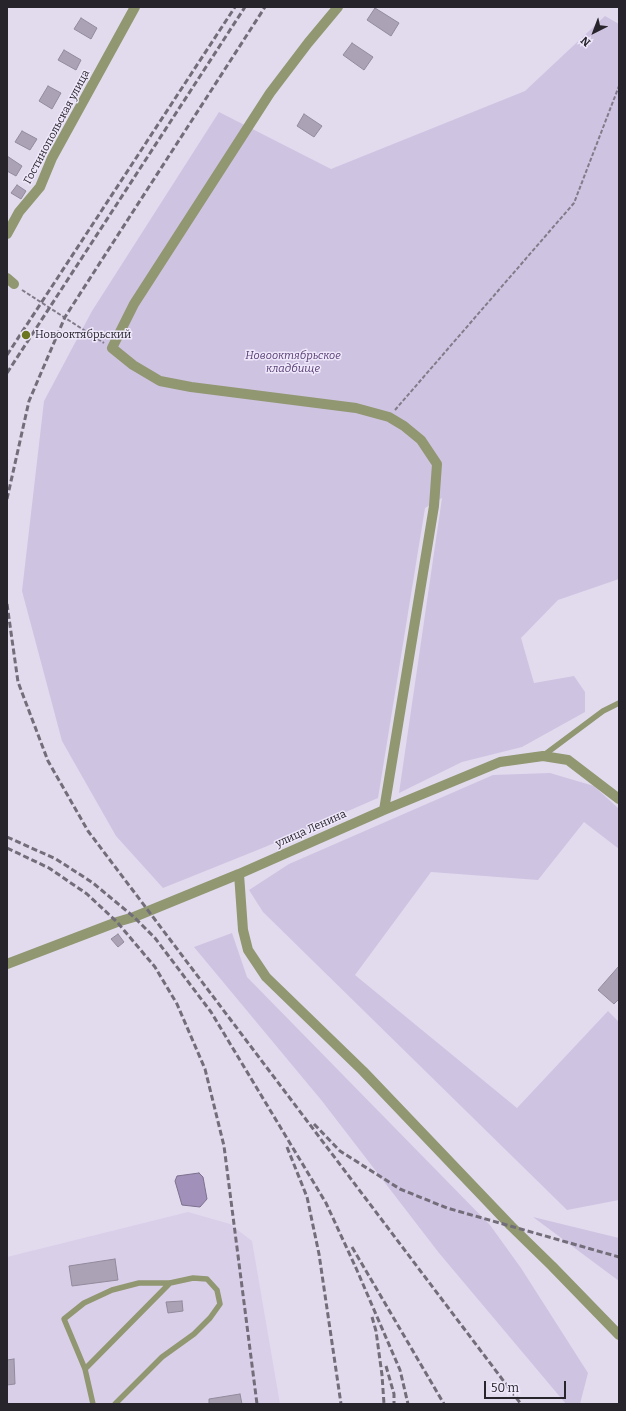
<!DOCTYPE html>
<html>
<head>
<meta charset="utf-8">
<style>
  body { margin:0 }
  #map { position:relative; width:626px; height:1411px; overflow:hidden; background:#e2dbee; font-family:Bitter,serif }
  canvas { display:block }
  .frame { position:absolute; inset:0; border:8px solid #27242b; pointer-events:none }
  .north { position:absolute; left:574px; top:12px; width:40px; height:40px; -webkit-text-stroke:3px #efe8fb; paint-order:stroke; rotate:222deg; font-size:11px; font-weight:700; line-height:16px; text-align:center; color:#27242b }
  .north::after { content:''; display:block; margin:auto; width:14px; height:18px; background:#27242b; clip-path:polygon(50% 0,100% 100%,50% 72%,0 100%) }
  .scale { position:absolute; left:484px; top:1381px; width:82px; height:18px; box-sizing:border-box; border:2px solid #27242b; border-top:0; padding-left:5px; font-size:12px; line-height:14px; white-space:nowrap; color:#27242b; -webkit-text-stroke:3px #efe8fb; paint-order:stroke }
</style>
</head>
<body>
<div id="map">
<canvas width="626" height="1411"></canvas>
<div class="frame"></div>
<div class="north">N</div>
<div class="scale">50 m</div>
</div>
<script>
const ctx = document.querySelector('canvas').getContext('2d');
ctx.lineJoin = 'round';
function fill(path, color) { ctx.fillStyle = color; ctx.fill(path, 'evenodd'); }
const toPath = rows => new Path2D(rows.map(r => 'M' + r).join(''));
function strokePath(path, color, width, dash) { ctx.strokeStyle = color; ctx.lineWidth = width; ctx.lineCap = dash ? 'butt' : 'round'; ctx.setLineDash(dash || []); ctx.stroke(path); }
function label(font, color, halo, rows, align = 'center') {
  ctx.font = font + ' Bitter,serif'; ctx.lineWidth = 3; ctx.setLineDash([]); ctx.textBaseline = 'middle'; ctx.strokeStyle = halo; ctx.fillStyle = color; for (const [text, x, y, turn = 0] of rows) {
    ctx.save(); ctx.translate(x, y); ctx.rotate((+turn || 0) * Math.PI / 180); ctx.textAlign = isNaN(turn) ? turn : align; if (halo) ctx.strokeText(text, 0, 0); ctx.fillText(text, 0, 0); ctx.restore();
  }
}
const built = toPath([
  [188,1212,230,1224,252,1241,280,1404,7,1404,7,1257]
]);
const green = toPath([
  [605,16,619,24,619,579,558,600,521,638,534,683,574,676,585,692,585,712,522,747,462,762,399,793,442,498,425,508,378,798,265,847,163,888,116,836,62,741,22,591,44,401,92,311,219,112,331,169,525,91],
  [550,773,594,786,619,809,619,849,584,822,538,880,431,872,355,975,517,1108,608,1011,619,1022,619,1200,567,1210,263,912,249,890,289,864,493,775],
  [232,933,247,977,490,1225,521,1268,588,1373,580,1404,566,1404,439,1253,322,1101,194,947],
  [533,1217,619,1238,619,1281]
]);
const water = toPath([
  [199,1173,203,1177,207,1199,200,1207,182,1205,175,1181,177,1176,199,1173]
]);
const building = toPath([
  [375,8,399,23,391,36,367,20,375,8],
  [81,18,97,28,91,39,74,29,81,18],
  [352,43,373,57,364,70,343,55,352,43],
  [64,50,81,60,76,70,58,60,64,50],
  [48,86,61,93,52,109,39,101,48,86],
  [304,114,322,126,314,137,297,126,304,114],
  [22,131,37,139,30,150,15,142,22,131],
  [7,156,22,166,16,176,7,171,7,156],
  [17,185,26,191,21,199,11,193,17,185],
  [118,934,124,942,118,947,111,939,118,934],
  [619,966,619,999,614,1004,598,990,619,966],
  [115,1259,118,1280,72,1286,69,1266,115,1259],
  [182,1301,183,1311,168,1313,166,1302,182,1301],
  [14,1359,15,1384,7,1385,7,1360,14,1359],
  [240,1394,242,1404,209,1404,209,1399,240,1394]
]);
const path = toPath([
  [22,290,104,343],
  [395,410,574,203,619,86]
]);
const lane = toPath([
  [544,755,603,711,619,703],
  [85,1369,170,1283],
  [93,1404,85,1369,64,1319,84,1303,112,1290,139,1283,170,1283,193,1278,207,1279,217,1290,220,1304,210,1318,194,1334,162,1357,115,1404]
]);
const street = toPath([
  [338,7,308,43,270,93,134,304,112,348,133,365,160,381,191,387,356,408,389,417,404,426,421,440,437,464,434,506,384,810],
  [7,234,19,212,40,187,52,158,135,7],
  [7,278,14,284],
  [239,874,243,930,248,950,266,977,363,1071,511,1226,552,1266,619,1335],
  [7,964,117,922,134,917,239,874,384,810,500,762,543,756,568,760,619,799]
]);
const rail = toPath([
  [7,355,235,7],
  [7,373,245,7],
  [7,499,29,401,65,317,265,7],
  [7,604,18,682,48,761,88,831,521,1404],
  [7,837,56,859,93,883,134,917,155,938,211,1012,326,1203,356,1268,400,1370,408,1404],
  [7,848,49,868,87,894,117,922,155,967,177,1004,205,1069,224,1146,257,1404],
  [314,1124,340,1151,400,1189,447,1208,619,1257],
  [287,1147,307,1197,319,1254,341,1404],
  [352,1247,444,1404],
  [372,1317,376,1331,382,1375,384,1404],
  [386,1366,394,1394,394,1404]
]);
const markers = [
  [26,335,5,"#6d7620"]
];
const streetNames = [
  ["Гостинопольская улица",57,127,-62],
  ["улица Ленина",311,829,-24]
];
const poiNames = [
  ["Новооктябрьский",35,335]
];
const parkNames = [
  ["Новооктябрьское",293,356],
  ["кладбище",293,369]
];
fill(built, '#dacfe9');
fill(green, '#cfc3e2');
fill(water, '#a190b9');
strokePath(water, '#7c708e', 1);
fill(building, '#aba3b5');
strokePath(building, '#928b9c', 1);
strokePath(path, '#817c89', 2, [4, 2]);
strokePath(lane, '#919770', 5.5);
strokePath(street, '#919770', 10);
strokePath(rail, '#726d79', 3, [6, 3]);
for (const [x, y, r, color] of markers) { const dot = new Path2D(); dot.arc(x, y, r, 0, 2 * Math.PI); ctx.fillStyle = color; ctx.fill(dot); strokePath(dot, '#efe8fb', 1.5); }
label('11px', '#27242b', '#efe8fb', streetNames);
label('11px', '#27242b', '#efe8fb', poiNames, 'left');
label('italic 11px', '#563c73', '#efe8fb', parkNames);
</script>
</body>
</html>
